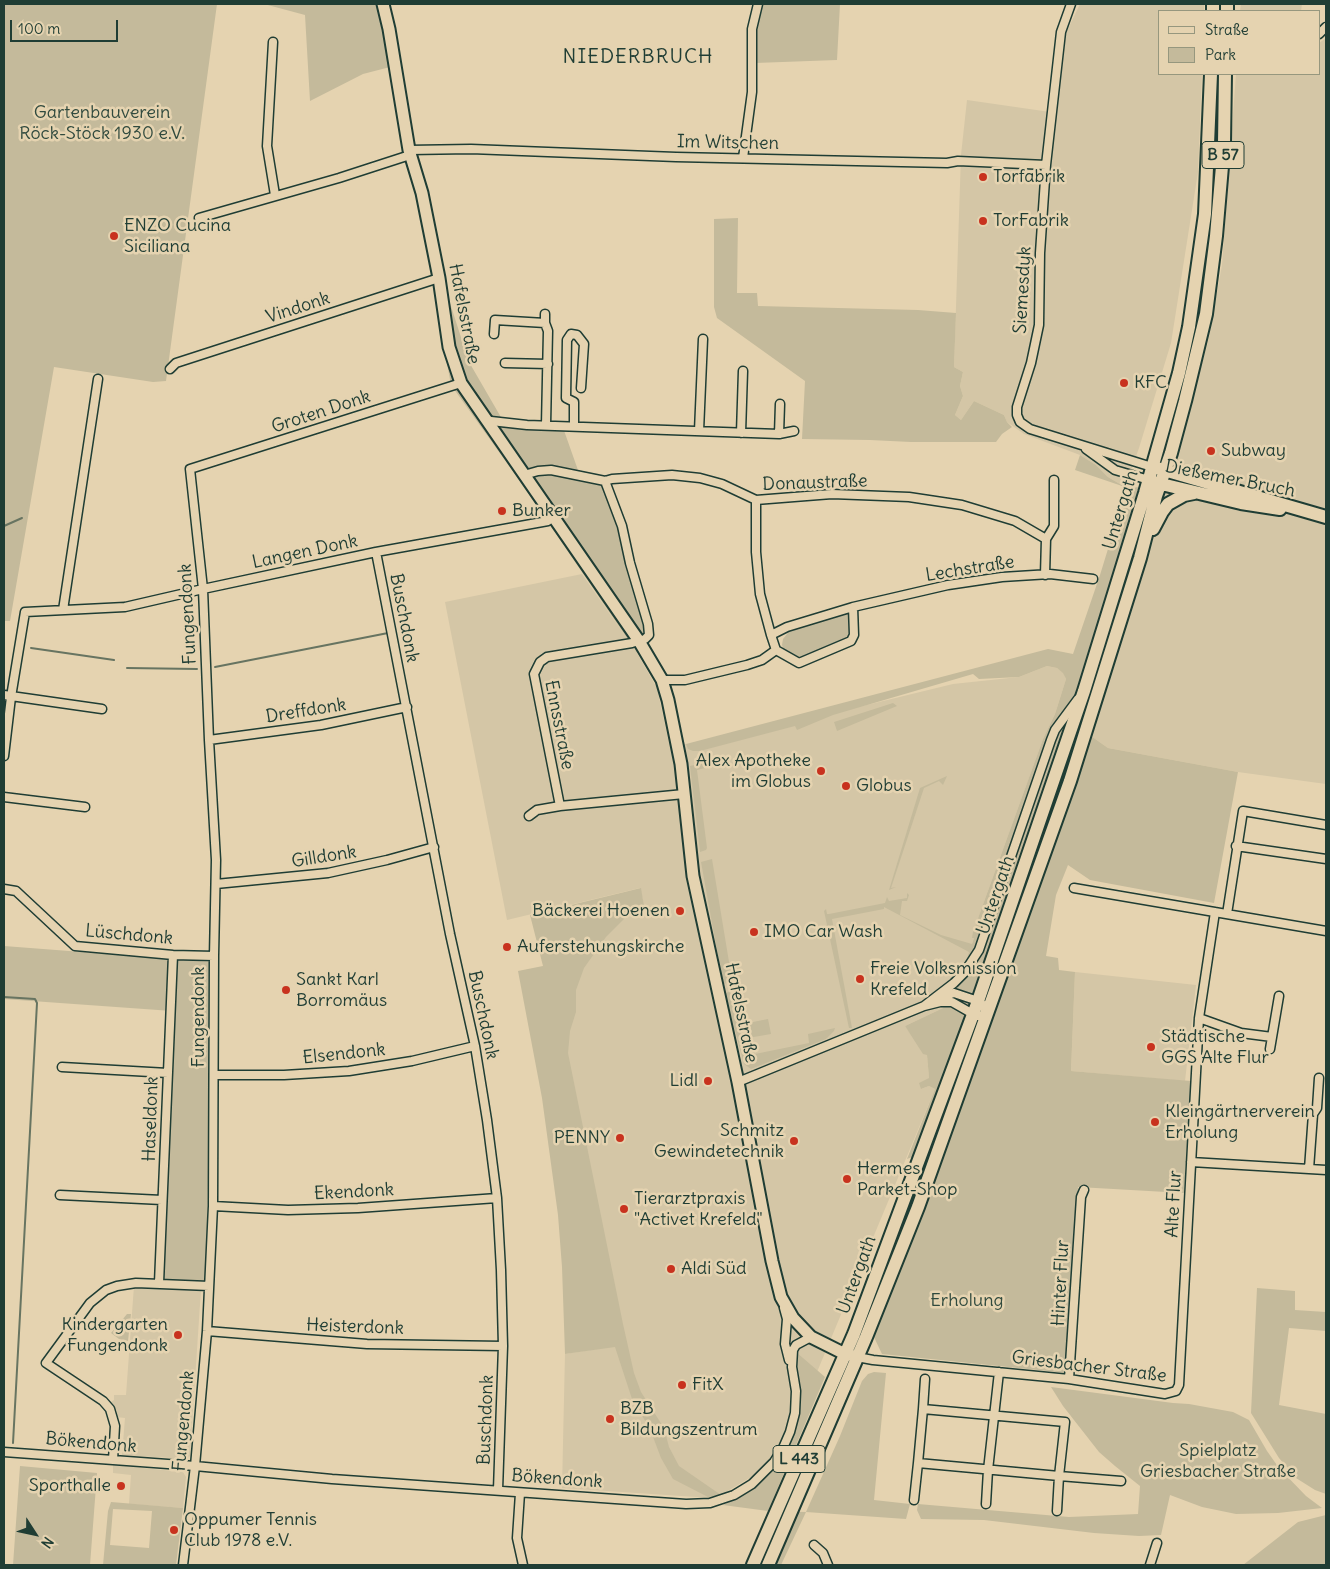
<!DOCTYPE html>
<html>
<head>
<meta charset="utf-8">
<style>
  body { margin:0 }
  #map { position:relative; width:1330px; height:1569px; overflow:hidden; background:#e5d3b0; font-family:Delius,sans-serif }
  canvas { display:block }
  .frame { position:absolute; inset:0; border:5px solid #1f3d34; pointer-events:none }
  .legend { position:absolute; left:1158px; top:10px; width:162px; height:65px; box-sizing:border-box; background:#e5d3b0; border:1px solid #96977e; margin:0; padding:6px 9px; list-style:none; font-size:15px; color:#1f3d34 }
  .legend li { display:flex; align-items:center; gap:10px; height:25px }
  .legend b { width:25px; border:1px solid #96977e }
  .north { position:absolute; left:10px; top:1509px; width:50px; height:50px; -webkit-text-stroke:4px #e5d3b0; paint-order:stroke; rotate:125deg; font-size:14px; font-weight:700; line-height:20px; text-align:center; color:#1f3d34 }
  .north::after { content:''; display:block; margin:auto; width:18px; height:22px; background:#1f3d34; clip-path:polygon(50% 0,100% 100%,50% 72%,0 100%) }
  .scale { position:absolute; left:10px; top:20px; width:108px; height:22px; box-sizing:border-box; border:2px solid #1f3d34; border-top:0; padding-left:6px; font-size:15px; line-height:18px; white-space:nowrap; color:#1f3d34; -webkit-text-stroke:4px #e5d3b0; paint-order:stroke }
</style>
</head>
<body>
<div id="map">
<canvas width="1330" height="1569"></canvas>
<div class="frame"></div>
<ul class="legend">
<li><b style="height:6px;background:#e5d3b0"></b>Straße</li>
<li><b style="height:14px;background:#c4ba9b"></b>Park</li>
</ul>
<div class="north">N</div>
<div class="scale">100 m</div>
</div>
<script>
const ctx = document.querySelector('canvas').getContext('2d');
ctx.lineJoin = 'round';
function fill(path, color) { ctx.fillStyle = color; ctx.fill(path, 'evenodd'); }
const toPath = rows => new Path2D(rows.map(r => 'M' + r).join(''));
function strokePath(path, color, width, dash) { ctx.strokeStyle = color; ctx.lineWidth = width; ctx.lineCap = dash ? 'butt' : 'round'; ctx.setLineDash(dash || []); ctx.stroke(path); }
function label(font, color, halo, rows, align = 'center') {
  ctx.font = font + ' Delius,sans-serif'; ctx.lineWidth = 5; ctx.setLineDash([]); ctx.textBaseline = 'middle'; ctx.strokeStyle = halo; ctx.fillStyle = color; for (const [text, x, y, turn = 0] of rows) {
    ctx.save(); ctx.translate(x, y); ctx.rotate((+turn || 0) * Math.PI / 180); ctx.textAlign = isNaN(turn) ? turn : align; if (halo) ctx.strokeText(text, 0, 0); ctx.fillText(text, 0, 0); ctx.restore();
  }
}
const built = toPath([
  [1080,4,1204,4,1204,11,1159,11,1159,74,1202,74,1198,172,1171,343,1139,448,1125,487,1108,477,1096,465,1080,455,1024,434,1007,422,1004,415,974,401,961,420,955,415,963,396,960,386,963,372,954,367,961,155,967,100,1057,113,1066,33],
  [1241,4,1302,4,1301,11,1240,11],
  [1326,38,1326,784,1238,772,1108,748,1091,736,1174,464,1208,342,1222,265,1236,74,1319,74,1319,43],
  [582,574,637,653,657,688,669,743,686,744,690,748,953,684,1019,677,1047,666,1057,668,1063,672,1066,679,1055,714,1043,739,973,932,974,938,959,983,943,1008,905,1026,927,1054,929,1078,921,1089,929,1086,935,1089,812,1384,784,1440,763,1470,721,1495,711,1498,562,1488,565,1354,615,1346,563,1079,575,964,643,900,640,888,507,920,445,602],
  [1075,972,1196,985,1185,1081,1071,1071],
  [134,1286,201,1289,190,1456,187,1459,122,1455,125,1418,116,1417,117,1411,111,1402,114,1400,114,1395,126,1395],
  [113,1465,183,1472,186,1477,183,1508,129,1504,131,1475,113,1473]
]);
const green = toPath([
  [4,4,217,4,166,381,153,382,54,367,10,621,4,621],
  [264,4,378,4,390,67,363,74,310,101,305,15],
  [763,4,840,4,837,60,755,63,755,30],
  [738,218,737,293,757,293,758,306,918,310,956,313,954,367,963,372,960,386,963,396,955,415,961,420,974,401,1004,415,1007,422,1012,427,1002,434,996,442,911,442,870,440,802,439,805,381,717,318,714,307,714,219],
  [448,297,469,362,502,419,561,422,579,473,608,477,640,581,652,636,637,653,522,484,451,385,435,299],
  [1080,455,1096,465,1108,477,1125,487,1075,470],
  [1127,487,1166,488,1091,736,1108,748,1238,772,1214,903,1090,880,1068,865,1056,895,1046,956,1058,958,1059,970,1075,972,1071,1071,1191,1081,1184,1193,1078,1187,1067,1373,882,1354,872,1333,945,1145,907,1159,935,1089,929,1086,921,1089,919,1083,929,1078,927,1055,923,1054,905,1026,943,1008,959,983,969,952,884,907,884,909,832,919,852,1028,849,1028,824,911,826,909,827,914,829,914,885,903,887,897,889,901,907,898,907,893,909,895,907,901,902,901,900,915,941,935,972,944,974,938,972,938,973,932,1043,739,1055,714,1066,679,1063,673,1057,668,1047,666,1019,677,979,679,973,674,833,715,797,730,795,726,700,751,693,751,688,749,686,744,1048,649,1073,654,1100,575],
  [844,613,848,613,851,616,850,636,845,641,808,656,799,657,784,650,782,645,783,639,791,629],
  [893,703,897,706,837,731,834,722],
  [703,763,705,768,697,770,707,848,706,850,700,852,690,766],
  [947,776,943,785,939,781,924,788,891,888,896,887,889,890,920,788],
  [712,859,731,974,727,982,725,984,723,984,701,862],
  [641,888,644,906,624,919,606,937,584,968,576,990,576,1012,570,1031,568,1053,623,1324,634,1373,641,1392,664,1428,669,1447,679,1466,721,1495,708,1497,673,1479,661,1458,650,1429,632,1399,615,1347,565,1354,562,1267,558,1215,542,1098,518,971,543,966,530,915],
  [4,946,212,962,206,1282,162,1280,172,1011,4,999],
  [729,992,733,994,743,1046,753,1045,755,1054,809,1043,808,1034,835,1028,834,1031,826,1039,751,1069,744,1064,725,993],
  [768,1019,771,1034,748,1038,746,1032,750,1031,748,1023],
  [1257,1288,1295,1291,1295,1310,1326,1312,1326,1331,1289,1328,1279,1405,1326,1414,1326,1494,1315,1490,1296,1478,1279,1458,1251,1413],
  [127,1314,131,1314,128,1341,119,1339,111,1333],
  [796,1352,825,1377,768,1511,806,1512,840,1436,862,1381,868,1374,874,1372,886,1373,874,1500,910,1504,906,1519,806,1512,781,1565,744,1565,768,1511,723,1505,749,1492,770,1474,786,1451,796,1426,800,1408,801,1391,796,1363],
  [1051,1387,1173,1403,1189,1404,1233,1412,1249,1420,1267,1451,1279,1468,1306,1496,1322,1508,1278,1513,1236,1514,1202,1507,1170,1495,1161,1535,1139,1536,1094,1533,984,1520,921,1519,917,1510,918,1504,1069,1517,1138,1514,1140,1486,1115,1466,1099,1452,1063,1406],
  [20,1466,97,1473,90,1565,13,1565],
  [111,1502,183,1508,176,1565,103,1565,108,1511],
  [113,1509,152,1511,149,1548,110,1545],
  [1326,1515,1326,1565,1243,1565,1298,1522]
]);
const stream = toPath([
  [4,526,22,518],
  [31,648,114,660],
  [215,667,388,633],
  [127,668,197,669],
  [4,997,35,999,37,1003,13,1443]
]);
const minor = toPath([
  [1071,4,1061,32,1046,165,1040,253,1039,325,1031,363,1017,407,1017,415,1020,422,1030,429,1152,467],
  [1319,34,1326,27],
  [273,42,267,146,275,195],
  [409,150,471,149,676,157,947,163,958,161,1046,165],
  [743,158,752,92,752,29,758,4],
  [199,218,339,178,410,155],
  [545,314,545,323,548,331,546,425],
  [494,334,495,320,545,323],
  [505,363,548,364],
  [170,369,176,363,439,278],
  [488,422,491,421,527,425,779,434,794,431],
  [574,426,574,402,566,398,567,340,571,334,577,335,584,344,581,388],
  [699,431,703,339],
  [741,433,743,371],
  [779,434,780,404],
  [1086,449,1115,470,1149,480],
  [524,475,538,471,551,470,605,481,612,479,672,475,700,478,722,484,756,500,832,494,909,497,962,505,1015,521,1046,539,1045,575],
  [605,481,622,526,630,563,648,624,649,635,645,639,632,643,547,657,540,662,534,674,535,679,560,806,684,794],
  [756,500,756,552,760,594,771,635],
  [1046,539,1054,526,1054,480],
  [376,552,450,934,475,1046,487,1120,497,1198,501,1270,503,1346,498,1490],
  [63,610,98,379],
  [776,650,799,663,851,641,854,635,853,607],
  [662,680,685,680,747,665,762,660,776,650,771,635,787,627,853,607,948,585,1002,577,1050,574,1093,579],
  [4,695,102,709],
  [209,740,321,725,407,707],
  [4,756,11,697,25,612,125,607,203,589,376,552,548,521,553,517],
  [4,797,85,807],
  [529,816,537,810,560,806],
  [1236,846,1326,859],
  [216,884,328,873,387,860,434,847],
  [1074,888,1326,931],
  [4,889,16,891,75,946,173,955,214,956],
  [1227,914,1243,811,1326,825],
  [954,993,978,1001,982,1004,987,1014,978,1016,973,1014,952,1002,940,1002,924,1006,939,998,954,993],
  [1199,1018,1241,1033,1272,1037],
  [1270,1049,1279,996],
  [62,1067,168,1073],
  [214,1075,284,1075,349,1071,412,1061,475,1046],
  [738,1082,924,1006,954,983,964,973,979,950,1051,740,1055,730,1078,699],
  [1191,1162,1326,1170],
  [1309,1169,1313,1114,1317,1108,1319,1078],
  [60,1195,162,1200],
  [213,1206,288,1210,358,1208,497,1198],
  [159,1283,173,955],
  [784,1308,787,1319,785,1344,789,1360],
  [207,1331,367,1344,503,1346],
  [857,1357,873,1360,1069,1379,1165,1394,1176,1391,1179,1385,1199,1018,1215,912],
  [1069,1379,1081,1197,1084,1190],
  [923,1409,1065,1422,1059,1476,918,1463,923,1409],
  [923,1409,925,1379],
  [4,1452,195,1466,332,1479,686,1504,710,1503,734,1495,752,1484,774,1462,783,1448,790,1432,795,1413,796,1391,792,1367,793,1350,796,1345,811,1337],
  [113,1460,115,1426,110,1409,103,1401,46,1363,90,1303,106,1290,117,1286,136,1283,209,1286],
  [520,1493,517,1538,523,1565],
  [914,1500,918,1463],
  [986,1504,988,1470,999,1372],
  [1057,1511,1059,1476,1121,1481],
  [814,1545,823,1553,828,1565],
  [183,1565,195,1466,207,1331,213,1206,214,956,216,860,209,740,203,589,190,469,461,383],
  [1150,1565,1157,1543]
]);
const secondary = toPath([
  [383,4,389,29,409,150,422,193,439,278,449,347,461,383,639,641,662,680,668,700,681,764,693,876,738,1082,772,1261,781,1297,793,1318,811,1337,845,1354,854,1356]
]);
const primary = toPath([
  [1213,11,1213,4],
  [1227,11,1227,4],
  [1157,468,1326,517],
  [1153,482,1241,503,1280,509],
  [1153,529,1162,512,1168,504,1184,495,1194,493],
  [753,1565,854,1334,978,1001,1084,691,1145,493,1179,373,1189,327,1205,214,1211,74],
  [768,1565,866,1337,918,1207,1070,781,1140,558,1156,496,1171,453,1185,401,1206,314,1216,236,1224,143,1225,74]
]);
const markers = [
  [983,177,5,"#c8321e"],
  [983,221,5,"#c8321e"],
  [114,236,5,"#c8321e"],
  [1124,383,5,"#c8321e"],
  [1211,451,5,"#c8321e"],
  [502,511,5,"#c8321e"],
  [821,771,5,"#c8321e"],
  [846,786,5,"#c8321e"],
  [680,911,5,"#c8321e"],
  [754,932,5,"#c8321e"],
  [507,947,5,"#c8321e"],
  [860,979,5,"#c8321e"],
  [286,990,5,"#c8321e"],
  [1151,1047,5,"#c8321e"],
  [708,1081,5,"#c8321e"],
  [1155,1122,5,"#c8321e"],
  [620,1138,5,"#c8321e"],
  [794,1141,5,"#c8321e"],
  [847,1179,5,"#c8321e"],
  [624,1209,5,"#c8321e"],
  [671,1269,5,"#c8321e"],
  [178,1335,5,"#c8321e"],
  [682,1385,5,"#c8321e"],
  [610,1419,5,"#c8321e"],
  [121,1486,5,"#c8321e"],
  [174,1530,5,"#c8321e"]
];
const shields = [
  [1223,155,42],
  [799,1459,52]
];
const shieldNames = [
  ["B 57",1223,155],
  ["L 443",799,1459]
];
const parkNames = [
  ["Gartenbauverein",102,113],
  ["Röck-Stöck 1930 e.V.",102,134],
  ["Erholung",967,1301],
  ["Spielplatz",1218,1451],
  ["Griesbacher Straße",1218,1472]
];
const streetNames = [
  ["Im Witschen",728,143,1],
  ["Siemesdyk",1023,290,-87],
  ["Vindonk",298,308,-18],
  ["Hafelsstraße",464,314,79],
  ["Groten Donk",321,412,-18],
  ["Dießemer Bruch",1230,479,11],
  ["Donaustraße",815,483,-2],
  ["Untergath",1121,510,-73],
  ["Langen Donk",305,552,-12],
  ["Lechstraße",970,569,-9],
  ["Fungendonk",188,614,-93],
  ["Buschdonk",404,618,79],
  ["Dreffdonk",306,711,-9],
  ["Ennsstraße",559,725,79],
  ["Gilldonk",324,857,-9],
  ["Untergath",996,895,-71],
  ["Lüschdonk",129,935,5],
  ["Hafelsstraße",741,1013,78],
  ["Buschdonk",483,1015,78],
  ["Fungendonk",199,1017,-90],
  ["Elsendonk",344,1054,-6],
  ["Haseldonk",151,1119,-88],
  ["Ekendonk",354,1192,-3],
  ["Alte Flur",1174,1204,-87],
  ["Untergath",857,1275,-70],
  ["Hinter Flur",1061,1283,-87],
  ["Heisterdonk",355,1327,2],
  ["Griesbacher Straße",1089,1367,7],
  ["Buschdonk",486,1420,-88],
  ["Fungendonk",184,1421,-85],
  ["Bökendonk",91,1443,5],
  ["Bökendonk",557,1479,4]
];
const poiNames = [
  ["Torfabrik",993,177],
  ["TorFabrik",993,221],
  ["ENZO Cucina",124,226],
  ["Siciliana",124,247],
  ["KFC",1134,383],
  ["Subway",1221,451],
  ["Bunker",512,511],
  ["Alex Apotheke",811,761,"right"],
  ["im Globus",811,782,"right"],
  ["Globus",856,786],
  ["Bäckerei Hoenen",670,911,"right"],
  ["IMO Car Wash",764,932],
  ["Auferstehungskirche",517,947],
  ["Freie Volksmission",870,969],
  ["Krefeld",870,990],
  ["Sankt Karl",296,980],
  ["Borromäus",296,1001],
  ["Städtische",1161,1037],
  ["GGS Alte Flur",1161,1058],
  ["Lidl",698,1081,"right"],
  ["Kleingärtnerverein",1165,1112],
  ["Erholung",1165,1133],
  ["Schmitz",784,1131,"right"],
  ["Gewindetechnik",784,1152,"right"],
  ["PENNY",610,1138,"right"],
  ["Hermes",857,1169],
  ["Parket-Shop",857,1190],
  ["Tierarztpraxis",634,1199],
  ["\"Activet Krefeld\"",634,1220],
  ["Aldi Süd",681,1269],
  ["Kindergarten",168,1325,"right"],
  ["Fungendonk",168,1346,"right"],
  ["FitX",692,1385],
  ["BZB",620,1409],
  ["Bildungszentrum",620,1430],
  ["Sporthalle",111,1486,"right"],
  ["Oppumer Tennis",184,1520],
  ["Club 1978 e.V.",184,1541]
];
const quarterNames = [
  ["NIEDERBRUCH",638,57]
];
fill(built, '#d4c6a6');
fill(green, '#c4ba9b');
strokePath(stream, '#677461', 2);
strokePath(minor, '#1f3d34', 11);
strokePath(secondary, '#1f3d34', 15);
strokePath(primary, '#1f3d34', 16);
strokePath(minor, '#e5d3b0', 8);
strokePath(secondary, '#e5d3b0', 11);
strokePath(primary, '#e5d3b0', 12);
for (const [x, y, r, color] of markers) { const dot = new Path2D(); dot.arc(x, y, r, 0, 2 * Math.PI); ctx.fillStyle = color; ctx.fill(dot); strokePath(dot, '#e5d3b0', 2); }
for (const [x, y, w] of shields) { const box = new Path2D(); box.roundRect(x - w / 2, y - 13.5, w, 27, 4); ctx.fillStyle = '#e5d3b0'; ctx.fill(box); strokePath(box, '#1f3d34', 1); }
label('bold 16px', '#1f3d34', null, shieldNames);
label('18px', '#304a3e', '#e5d3b0', parkNames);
label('18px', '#1f3d34', '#e5d3b0', streetNames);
label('18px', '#1f3d34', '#e5d3b0', poiNames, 'left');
ctx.letterSpacing = '1px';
label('20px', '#1f3d34', '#e5d3b0', quarterNames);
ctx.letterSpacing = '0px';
</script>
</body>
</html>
